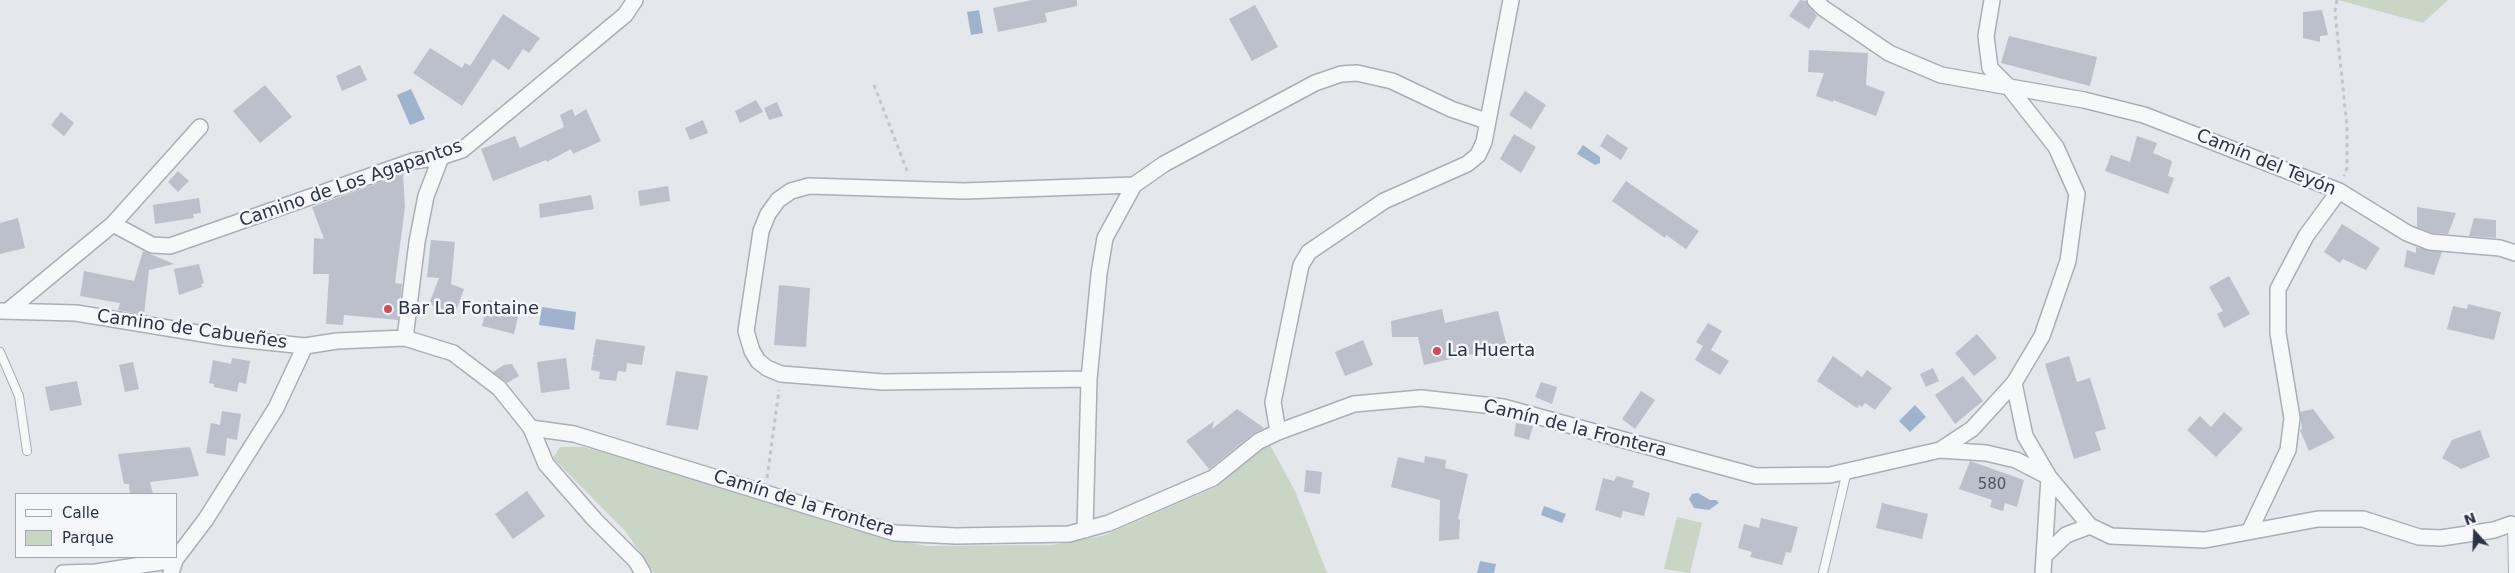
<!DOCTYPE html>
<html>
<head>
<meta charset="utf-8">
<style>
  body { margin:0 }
  #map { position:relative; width:2515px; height:573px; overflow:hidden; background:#e4e7ec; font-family:"DejaVu Sans",sans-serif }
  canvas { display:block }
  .legend { position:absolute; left:15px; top:493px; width:162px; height:65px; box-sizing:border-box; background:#f4f6f9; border:1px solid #a4a8b1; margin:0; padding:6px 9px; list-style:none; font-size:15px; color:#2b3445 }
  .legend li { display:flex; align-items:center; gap:10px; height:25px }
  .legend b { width:25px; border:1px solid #a4a8b1 }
  .north { position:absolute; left:2450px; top:508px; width:50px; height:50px; -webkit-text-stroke:4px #f4f6f9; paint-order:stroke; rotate:340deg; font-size:14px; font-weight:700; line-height:20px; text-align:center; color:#2b3445 }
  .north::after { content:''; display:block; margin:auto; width:18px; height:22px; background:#2b3445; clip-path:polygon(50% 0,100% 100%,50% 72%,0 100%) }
</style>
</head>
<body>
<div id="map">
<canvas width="2515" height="573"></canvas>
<ul class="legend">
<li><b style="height:6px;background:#f7f8fa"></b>Calle</li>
<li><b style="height:14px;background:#c9d6c5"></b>Parque</li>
</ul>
<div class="north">N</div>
</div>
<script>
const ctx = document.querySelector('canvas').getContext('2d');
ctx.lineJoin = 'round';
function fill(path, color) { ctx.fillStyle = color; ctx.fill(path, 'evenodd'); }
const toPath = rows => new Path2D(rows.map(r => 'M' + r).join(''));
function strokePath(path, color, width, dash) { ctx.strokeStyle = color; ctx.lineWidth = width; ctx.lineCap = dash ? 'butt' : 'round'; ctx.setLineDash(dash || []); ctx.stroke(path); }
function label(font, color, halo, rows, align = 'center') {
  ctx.font = font + ' "DejaVu Sans",sans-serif'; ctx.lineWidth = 5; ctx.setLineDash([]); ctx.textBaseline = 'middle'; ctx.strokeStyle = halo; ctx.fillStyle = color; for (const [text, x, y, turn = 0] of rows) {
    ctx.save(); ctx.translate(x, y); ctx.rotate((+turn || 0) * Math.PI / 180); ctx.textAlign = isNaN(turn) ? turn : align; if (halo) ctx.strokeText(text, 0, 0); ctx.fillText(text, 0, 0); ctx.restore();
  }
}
const green = toPath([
  [2338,0,2448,0,2423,23],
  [1269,443,1295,491,1327,573,654,573,626,532,553,458,560,447,583,447,677,472,847,528,926,546,1053,545,1105,535,1216,487],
  [1677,517,1702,523,1690,573,1664,569]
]);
const water = toPath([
  [979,10,983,33,971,35,967,12],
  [411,89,425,119,410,125,397,95],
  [1583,145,1600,157,1600,163,1595,165,1577,154],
  [542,307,576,312,574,330,539,325],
  [1915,405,1926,417,1910,432,1899,421],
  [1698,493,1710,500,1716,500,1719,503,1709,510,1694,508,1689,499,1692,494],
  [1544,506,1566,514,1562,523,1541,515],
  [1480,561,1496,564,1494,573,1477,573]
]);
const building = toPath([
  [1032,0,1077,0,1077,6,1045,13,1047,22,998,32,993,8],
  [1800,0,1806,1,1817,16,1809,29,1789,16],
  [1255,5,1278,47,1252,61,1229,19],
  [2322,10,2328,35,2320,36,2320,42,2303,38,2303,12],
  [503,14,540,38,529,53,523,49,509,70,493,59,462,106,413,73,430,48,462,68,465,63,470,66],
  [2009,36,2097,57,2090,86,2001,63],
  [1809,50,1868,53,1866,85,1885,92,1876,116,1833,100,1833,102,1816,96,1824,73,1808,72],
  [360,65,367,80,342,91,336,76],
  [265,85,292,117,260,143,233,111],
  [1525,91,1546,105,1531,129,1509,115],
  [756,100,763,112,740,123,735,111],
  [777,102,783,116,769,120,764,108],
  [572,109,575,116,586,109,601,141,573,154,571,149,547,162,546,160,493,181,481,149,515,136,520,148,564,127,560,115],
  [61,112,74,123,64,136,51,125],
  [703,120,708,133,690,140,685,128],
  [1514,134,1536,147,1521,173,1500,159],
  [1607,134,1628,148,1621,160,1600,146],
  [2137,136,2157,143,2153,153,2172,161,2168,176,2174,178,2168,194,2105,171,2111,155,2130,162],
  [178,171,189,181,178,192,168,182],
  [403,174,405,207,395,283,402,284,398,320,344,315,343,325,326,324,329,274,313,274,314,238,324,239,312,207],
  [1626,181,1699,231,1686,249,1666,235,1665,238,1612,201],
  [668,186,670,201,640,206,638,191],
  [591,195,594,209,540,218,539,204],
  [199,198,201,213,193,214,194,218,155,224,153,205],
  [2417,207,2456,213,2448,234,2432,233,2417,227],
  [18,218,25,248,0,254,0,223],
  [2474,218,2496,220,2496,238,2469,236],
  [2342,224,2380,248,2366,270,2343,259,2340,263,2324,252],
  [431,240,455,242,451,284,464,289,455,314,429,304,439,278,427,277],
  [2416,247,2442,252,2434,275,2404,267,2407,250,2416,253],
  [143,251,174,264,149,270,144,315,118,310,120,303,80,296,84,271,134,281],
  [199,264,204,283,201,284,202,287,179,295,174,269],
  [2229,276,2250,314,2224,328,2217,314,2223,311,2209,287],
  [779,285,810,288,806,347,774,345],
  [488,300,520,308,514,334,482,326],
  [2468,304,2501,312,2494,340,2447,329,2453,306,2467,309],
  [1442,309,1445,323,1498,311,1508,350,1488,355,1486,351,1424,365,1418,337,1392,337,1391,321],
  [1708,323,1722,331,1711,350,1729,361,1720,375,1695,360,1703,346,1696,342],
  [1977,334,1997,358,1974,376,1955,353],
  [596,339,645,346,642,365,627,363,626,372,618,371,616,381,599,379,600,372,591,370,593,356,596,355,593,355],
  [1363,340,1373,365,1345,376,1335,352],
  [1833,356,1862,377,1867,370,1892,388,1875,410,1865,403,1862,407,1859,405,1857,408,1817,381],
  [2069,356,2077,382,2090,378,2106,429,2095,432,2101,450,2074,459,2045,364],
  [232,358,250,361,246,384,239,382,237,392,214,387,214,384,209,383,213,360,231,364],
  [566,358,570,389,541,393,537,362],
  [133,362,139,389,125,392,119,365],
  [512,364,519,376,507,383,493,372,504,365],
  [1933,368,1939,381,1926,387,1920,374],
  [676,371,708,376,698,430,666,425],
  [1963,376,1983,401,1955,424,1935,395],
  [77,381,82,405,50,411,45,387],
  [1541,382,1557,387,1552,404,1535,397],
  [1641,391,1655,400,1635,429,1622,419],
  [1237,409,1264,428,1253,434,1209,469,1186,441,1214,421,1212,429],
  [2313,409,2335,438,2309,451,2300,430,2302,429,2300,412],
  [222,411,241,414,237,440,227,438,225,456,206,453,211,423,220,425],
  [2224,412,2243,429,2216,457,2187,430,2200,416,2211,427],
  [1516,423,1533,426,1529,440,1514,436],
  [2480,430,2490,457,2461,469,2442,458,2452,440],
  [190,447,199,476,150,482,153,494,130,494,129,484,124,484,118,454],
  [1425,456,1446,460,1445,468,1468,474,1458,519,1460,520,1459,539,1439,541,1440,500,1391,487,1398,457,1424,463],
  [1970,461,2024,480,2017,507,2005,503,2003,511,1990,507,1992,500,1959,489],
  [1306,470,1322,472,1320,494,1304,492],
  [1617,476,1634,481,1632,487,1650,493,1644,516,1623,511,1621,518,1595,510,1603,478,1614,481],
  [527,491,545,516,513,539,495,514],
  [1882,503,1928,514,1922,539,1876,528],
  [1761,518,1798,527,1791,553,1786,552,1782,565,1750,557,1752,552,1738,548,1744,524,1759,528]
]);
const path = toPath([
  [2337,0,2335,11,2347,127,2347,168,2344,176],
  [874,85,908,173],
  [767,478,779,390]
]);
const lane = toPath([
  [0,352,19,396,27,451],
  [2512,523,2513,573],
  [1823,573,1847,471]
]);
const street = toPath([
  [1815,0,1823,8,1889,53,1941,75,2084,100,2144,115,2339,191,2407,233,2430,242,2500,248,2515,253],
  [113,224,200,127],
  [9,310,113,224,152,245,170,246,413,161,441,157,462,150,625,15,635,0],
  [0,311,76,313,228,338,305,346,337,341,405,338,453,353,499,388,531,428,546,464,595,520,636,561,643,573],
  [405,338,417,242,426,196,441,157],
  [1089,379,883,382,781,374,767,368,758,361,752,351,746,331,761,231,768,214,778,200,791,191,809,186,964,191,1134,185],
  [2014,383,2025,436,2049,477,2090,526,2111,536,2205,540,2318,519,2363,519,2419,537,2441,538,2494,530,2511,524],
  [531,428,574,434,895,533,956,536,1069,534,1109,523,1213,478,1259,441,1278,432,1354,404,1421,398,1503,407,1756,476,1830,475,1940,450,1986,453,2016,460,2049,477],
  [1278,432,1273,402,1301,265,1309,252,1384,201,1467,164,1478,155,1484,142,1511,0],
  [1940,450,1972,429,2014,383,2042,336,2068,261,2077,194,2056,147,2008,86,1990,68,1986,36,1992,0],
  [1085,530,1089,379,1099,274,1105,238,1134,185,1164,164,1315,83,1341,74,1357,73,1392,81,1451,109,1486,121],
  [2250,530,2288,450,2292,418,2278,333,2278,289,2306,236,2339,191],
  [2044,556,2066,535,2090,526],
  [63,573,96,572,175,560],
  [171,573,175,560,206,519,276,408,305,346],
  [2043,573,2049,477]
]);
const markers = [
  [388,309,5,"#d1495b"],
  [1437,351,5,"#d1495b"]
];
const numberNames = [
  ["580",1992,485]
];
const streetNames = [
  ["Camín del Teyón",2266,163,22],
  ["Camino de Los Agapantos",351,184,-19],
  ["Camino de Cabueñes",192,330,8],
  ["Camín de la Frontera",1575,429,14],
  ["Camín de la Frontera",804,504,17]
];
const poiNames = [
  ["Bar La Fontaine",398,309],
  ["La Huerta",1447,351]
];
fill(green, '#c9d6c5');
fill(water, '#9fb4cc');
fill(building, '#bbc0ca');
strokePath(lane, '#a9aeb7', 10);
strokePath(street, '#a9aeb7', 18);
strokePath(path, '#c2c5cb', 3, [4, 4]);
strokePath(lane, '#f7f8fa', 8);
strokePath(street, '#f7f8fa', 15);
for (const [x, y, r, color] of markers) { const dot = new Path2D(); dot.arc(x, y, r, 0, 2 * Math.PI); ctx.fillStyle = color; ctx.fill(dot); strokePath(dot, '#f4f6f9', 2); }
label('15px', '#4f5766', null, numberNames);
label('18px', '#2b3445', '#f4f6f9', streetNames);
label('18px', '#2b3445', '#f4f6f9', poiNames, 'left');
</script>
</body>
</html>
